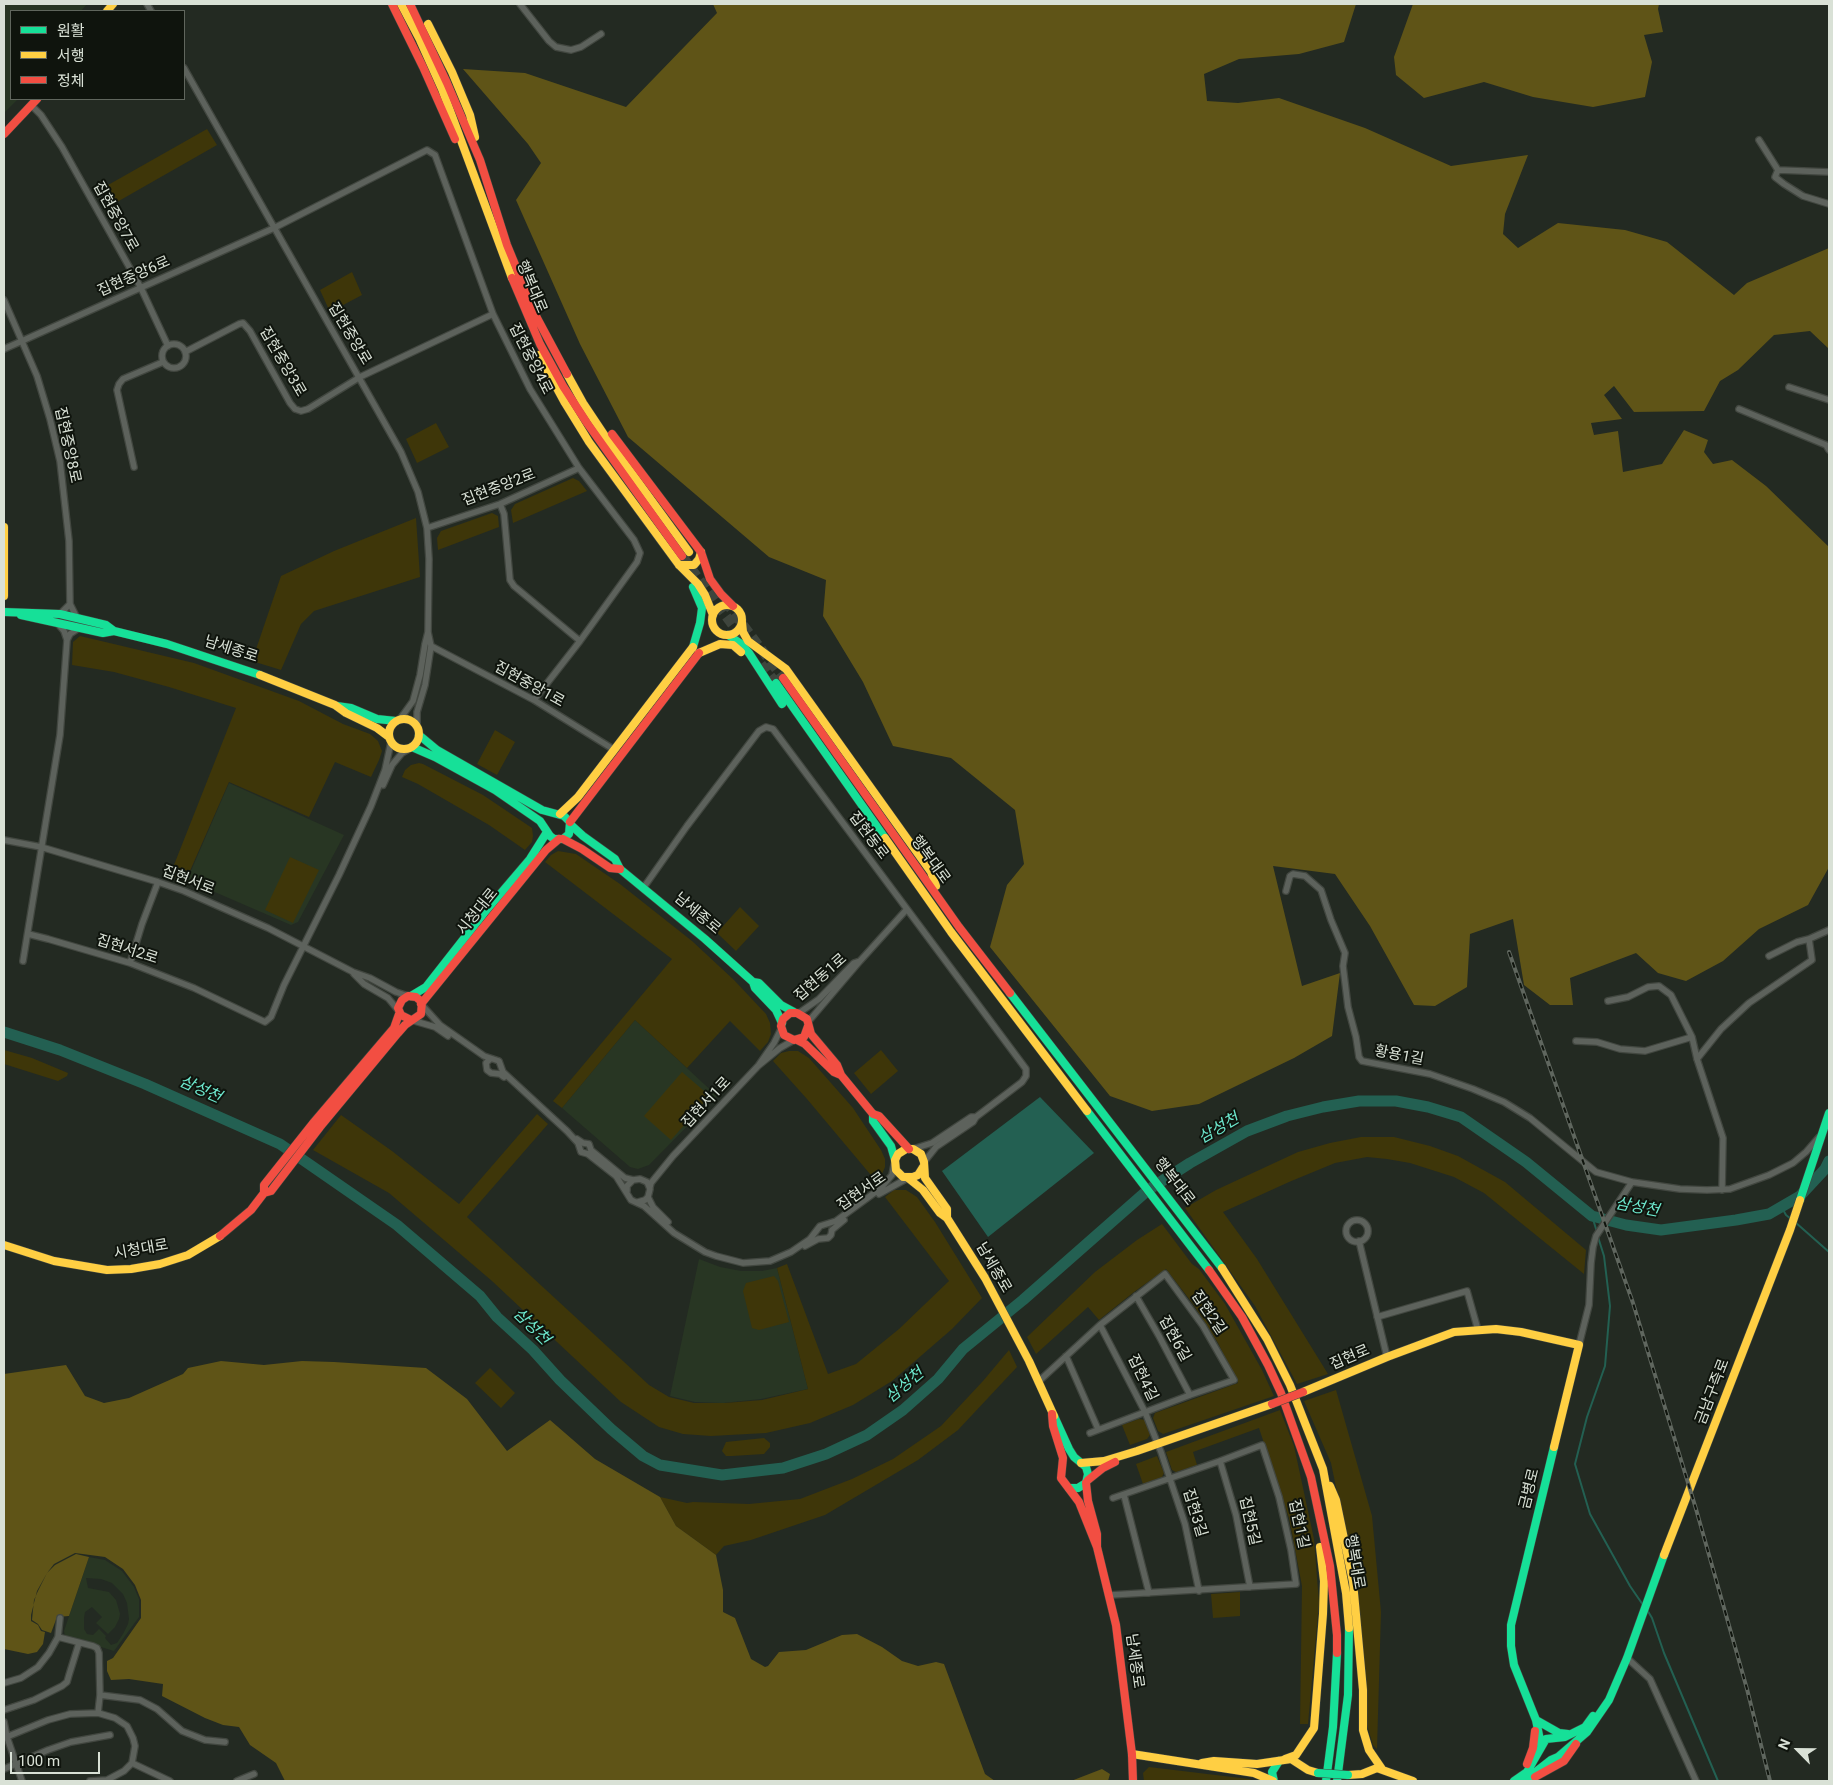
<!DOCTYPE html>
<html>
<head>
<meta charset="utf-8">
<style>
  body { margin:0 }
  #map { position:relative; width:1833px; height:1785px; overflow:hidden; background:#232a22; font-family:Roboto,"Noto Sans KR",sans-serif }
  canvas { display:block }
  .frame { position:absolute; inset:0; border:5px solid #d9e1d6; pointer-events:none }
  .legend { position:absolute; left:10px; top:10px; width:175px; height:90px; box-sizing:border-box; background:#0f140d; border:1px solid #60665d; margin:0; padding:6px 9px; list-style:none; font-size:15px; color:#d9e1d6 }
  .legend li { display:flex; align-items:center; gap:10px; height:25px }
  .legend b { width:25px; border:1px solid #60665d }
  .north { position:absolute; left:1773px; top:1725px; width:50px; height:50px; -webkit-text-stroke:4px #0f140d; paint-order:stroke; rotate:293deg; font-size:14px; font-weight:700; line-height:20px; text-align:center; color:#d9e1d6 }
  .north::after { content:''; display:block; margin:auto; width:18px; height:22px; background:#d9e1d6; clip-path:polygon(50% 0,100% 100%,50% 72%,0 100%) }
  .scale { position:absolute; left:10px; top:1752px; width:90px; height:22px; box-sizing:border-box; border:2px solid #d9e1d6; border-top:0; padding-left:6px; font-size:15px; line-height:18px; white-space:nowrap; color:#d9e1d6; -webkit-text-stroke:4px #0f140d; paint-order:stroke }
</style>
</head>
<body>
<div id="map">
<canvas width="1833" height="1785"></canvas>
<div class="frame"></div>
<ul class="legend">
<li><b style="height:6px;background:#16e098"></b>원활</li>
<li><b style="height:6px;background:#ffcf43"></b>서행</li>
<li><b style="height:6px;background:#f24e42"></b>정체</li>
</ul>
<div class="north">N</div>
<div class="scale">100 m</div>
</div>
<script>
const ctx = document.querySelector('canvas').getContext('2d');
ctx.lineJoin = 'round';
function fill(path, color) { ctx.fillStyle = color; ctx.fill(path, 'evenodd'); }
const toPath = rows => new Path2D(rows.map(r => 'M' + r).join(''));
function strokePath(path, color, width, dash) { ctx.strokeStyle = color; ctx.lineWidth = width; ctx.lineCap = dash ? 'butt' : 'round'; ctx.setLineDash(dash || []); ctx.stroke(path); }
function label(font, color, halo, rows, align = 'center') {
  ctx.font = font + ' Roboto,"Noto Sans KR",sans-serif'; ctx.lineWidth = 4; ctx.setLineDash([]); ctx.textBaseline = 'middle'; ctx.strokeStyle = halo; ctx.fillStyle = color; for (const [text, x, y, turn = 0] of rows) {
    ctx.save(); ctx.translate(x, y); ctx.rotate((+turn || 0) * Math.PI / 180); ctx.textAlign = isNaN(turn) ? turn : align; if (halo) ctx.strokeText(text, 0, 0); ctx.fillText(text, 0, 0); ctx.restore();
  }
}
const built = toPath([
  [4,4,87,4,81,11,11,11,11,99,18,99,4,113],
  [229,783,344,835,298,922,291,925,187,880],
  [635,1020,717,1096,649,1165,638,1169,630,1167,562,1108],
  [699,1259,720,1267,741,1271,762,1271,777,1268,808,1389,761,1399,723,1403,695,1402,670,1396],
  [89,1557,105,1560,122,1571,134,1587,139,1599,139,1617,114,1651,65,1636,64,1631],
  [86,1578,101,1579,112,1583,123,1594,127,1603,129,1619,128,1624,123,1634,117,1643,111,1645,105,1638,106,1636,99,1629,93,1635,87,1634,84,1629,84,1618,85,1612,92,1607,102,1617,96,1623,108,1634,115,1627,119,1619,120,1614,116,1600,109,1592,88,1588]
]);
const green = toPath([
  [207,129,217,145,110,206,101,189],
  [352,272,362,295,330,312,320,290],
  [436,423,449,447,417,463,406,439],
  [573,478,579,481,587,491,513,523,511,510,515,504],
  [492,513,498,516,499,527,438,550,437,538,441,531],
  [416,518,420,577,314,611,301,624,281,670,252,661,281,576,334,551],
  [80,636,194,663,299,701,343,724,370,734,378,741,382,751,379,760,371,777,335,762,309,817,229,782,186,880,170,875,236,708,169,687,114,672,72,665,73,642],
  [495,730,515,742,497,775,477,764],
  [419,763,423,764,483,795,532,828,533,836,532,842,525,850,489,825,418,784,402,777,405,770,411,765],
  [558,851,576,854,620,884,692,941,734,980,766,1014,770,1023,771,1034,768,1042,760,1051,730,1021,687,1068,635,1020,562,1108,553,1101,672,959,545,862,551,855],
  [290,857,319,870,293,923,265,910],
  [740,907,759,926,736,951,717,933],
  [4,1050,32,1058,68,1073,67,1076,58,1081,4,1064],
  [881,1050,898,1071,871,1094,854,1073],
  [789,1051,798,1051,809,1058,853,1108,881,1150,885,1159,885,1167,882,1174,875,1180,807,1099,773,1061,781,1053],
  [682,1072,710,1096,671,1140,644,1116],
  [537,1114,548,1124,467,1217,649,1385,669,1397,694,1403,725,1403,762,1400,808,1389,777,1268,787,1264,828,1374,856,1364,899,1329,949,1281,885,1197,894,1190,906,1190,917,1197,935,1222,982,1298,952,1329,892,1381,853,1405,810,1423,766,1433,711,1436,683,1434,659,1427,621,1402,492,1281,389,1193,313,1150,341,1115,392,1151,459,1204],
  [1361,1137,1394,1137,1430,1146,1458,1156,1505,1182,1586,1250,1584,1274,1484,1193,1454,1177,1410,1163,1387,1159,1367,1157,1335,1163,1289,1182,1223,1212,1257,1259,1328,1374,1297,1384,1255,1306,1185,1208,1216,1190,1298,1152,1330,1143],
  [1162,1224,1192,1264,1199,1269,1225,1304,1262,1370,1274,1396,1163,1434,1158,1431,1153,1418,1155,1413,1238,1383,1218,1343,1193,1304,1166,1269,1134,1292,1099,1320,1088,1307,1036,1354,1027,1337,1095,1272,1137,1240],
  [774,1276,778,1281,789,1322,759,1330,752,1328,743,1291,746,1283],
  [1009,1350,1017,1367,958,1430,918,1460,825,1515,751,1540,724,1546,716,1555,676,1526,660,1497,687,1503,693,1502,749,1504,800,1499,852,1479,893,1459,941,1426,983,1381],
  [490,1368,515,1393,501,1408,475,1383],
  [1336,1390,1372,1516,1381,1612,1377,1749,1373,1745,1367,1725,1354,1574,1331,1463,1304,1401],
  [1280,1410,1294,1446,1314,1539,1319,1603,1308,1724,1300,1724,1302,1586,1289,1518,1259,1428,1193,1452,1197,1465,1176,1472,1172,1470,1166,1452],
  [1139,1419,1145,1420,1150,1435,1147,1439,1130,1445,1122,1425],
  [764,1438,770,1443,770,1447,764,1454,732,1456,726,1456,722,1451,726,1442],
  [1157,1456,1164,1473,1162,1477,1143,1484,1136,1464],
  [1240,1592,1240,1616,1213,1618,1211,1594],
  [1149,1767,1249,1779,1254,1781,1144,1781,1143,1773]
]);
const forest = toPath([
  [713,4,1356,4,1344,42,1299,54,1239,59,1204,74,1207,101,1238,103,1279,98,1365,128,1451,166,1528,155,1505,214,1503,234,1518,248,1558,223,1625,230,1667,242,1734,295,1747,283,1829,248,1829,349,1810,331,1774,335,1738,370,1720,381,1704,411,1634,412,1614,386,1604,395,1622,419,1591,423,1594,435,1618,431,1623,472,1662,464,1684,430,1708,440,1704,452,1713,464,1732,460,1766,486,1829,547,1829,867,1808,905,1759,929,1723,961,1686,981,1658,973,1636,953,1570,978,1573,1005,1550,1005,1524,985,1513,919,1470,934,1467,987,1435,1006,1414,1005,1370,926,1335,874,1273,866,1302,986,1340,973,1332,1036,1294,1058,1199,1104,1152,1111,1110,1096,990,947,1007,885,1024,864,1015,810,951,758,893,746,863,682,823,616,826,580,769,557,628,437,580,344,516,200,541,163,528,144,463,69,525,73,626,107,717,13],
  [1413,4,1659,4,1658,9,1663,32,1644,35,1652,62,1645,97,1593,107,1533,97,1484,82,1424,98,1396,75,1394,57],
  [221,1361,264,1365,302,1361,334,1362,426,1368,467,1399,507,1451,550,1420,595,1459,660,1497,676,1526,716,1555,723,1590,723,1612,735,1618,751,1659,765,1667,768,1666,779,1652,806,1650,842,1635,857,1634,882,1647,902,1661,918,1666,936,1662,944,1664,985,1774,995,1781,285,1781,276,1763,250,1745,239,1727,223,1725,205,1718,162,1696,163,1684,129,1679,111,1680,107,1671,107,1661,113,1658,141,1618,141,1600,135,1585,123,1569,105,1557,75,1553,54,1564,47,1573,37,1591,31,1615,31,1621,38,1625,41,1631,45,1632,43,1644,37,1652,28,1654,4,1649,4,1374,66,1365,85,1396,104,1403,129,1398,183,1374,188,1368],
  [76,1554,89,1557,69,1616,57,1617,51,1633,42,1630,38,1624,32,1620,34,1600,38,1591,47,1573,55,1565],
  [1102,1769,1110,1774,1108,1781,1071,1781]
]);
const water = toPath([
  [1040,1097,1094,1153,988,1237,942,1171]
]);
const stream = toPath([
  [1781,1206,1786,1215,1791,1219],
  [1592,1216,1597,1232],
  [1795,1222,1829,1252],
  [1598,1237,1604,1256,1610,1306,1605,1366,1587,1417,1575,1464,1590,1514,1630,1586,1643,1605],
  [1646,1608,1652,1618,1664,1653,1718,1781]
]);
const river = toPath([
  [4,1032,60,1050,145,1084,280,1144,397,1225,480,1296,497,1317,533,1350,560,1380,611,1429,643,1456,660,1465,722,1475,783,1468,826,1454,867,1435,903,1410,938,1379,963,1349,1023,1300,1148,1190,1190,1163,1247,1131,1287,1116,1323,1107,1359,1101,1396,1101,1428,1107,1461,1117,1526,1162,1592,1216,1626,1225,1661,1230,1736,1220,1769,1214,1800,1196,1825,1169,1829,1161]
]);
const highwayTunnel = toPath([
  [682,556,745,642],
  [725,601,783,678],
  [761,664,776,683]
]);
const street = toPath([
  [147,4,151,11],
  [520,4,549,41,556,47,571,50,581,47,601,34],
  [184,68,401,452,418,492,427,528,429,559,428,632,425,644,420,675,413,701,400,719],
  [31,105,41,115,62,147,141,288,168,346],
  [1759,140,1778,170,1829,172],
  [1778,170,1775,177,1784,184,1803,196,1829,204],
  [4,300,37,376,50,419,60,461,69,541,70,604],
  '162 356a12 12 0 1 1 24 0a12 12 0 1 1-24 0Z',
  [4,349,274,228,427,150,435,155,493,314,530,389,579,468,634,540,640,553,637,562,580,641,534,700],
  [185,352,239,324,243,323,250,331,290,403,295,409,301,411,308,409,360,377,493,314],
  [1789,387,1829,400],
  [1739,409,1826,445,1829,450],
  [134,467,117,390,119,384,123,379,163,362],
  [500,504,504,514,510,580,514,586,580,641],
  [427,528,500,504,579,468],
  [60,614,70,604,77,618],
  [58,624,64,631,67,640,70,634,79,628],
  [431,646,534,700,613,749],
  [417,727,417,712,425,685,431,646,428,632],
  [383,785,392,765,402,753,409,749],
  [4,840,41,847,158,882,184,891,268,928,353,972,370,978,396,992,408,996],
  [644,887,687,826,759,731,766,727,773,729,1026,1069,1026,1076,1022,1082,976,1117,973,1122,936,1147,924,1162],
  [1286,891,1290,876,1293,874,1305,876,1321,890,1331,920,1345,953,1343,966,1348,1007,1356,1037,1359,1057,1362,1061,1430,1074,1473,1089,1504,1102,1530,1118,1596,1172,1632,1182],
  [28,934,48,939,130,963,194,988,265,1022,271,1017,284,985,339,875,371,806,385,770,391,742],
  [1769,956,1797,942,1809,939],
  [23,961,60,735,67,640],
  [860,961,907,909],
  [130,963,142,924,158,882],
  [354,974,364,984,388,998,398,1010],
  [1608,1001,1628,997,1648,987,1659,986,1671,995,1692,1037,1697,1059,1723,1138,1722,1190],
  [421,1004,440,1025,484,1056,499,1061,503,1072,568,1132],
  [799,1013,819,999,854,963,860,961,808,1022],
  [411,1020,435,1027,448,1036],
  [781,1029,774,1043,758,1066,780,1048,794,1040],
  [1576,1041,1597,1042,1620,1049,1645,1051,1692,1037],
  [490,1059,486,1063,487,1070,491,1073,500,1074,504,1077],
  [1697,1059,1721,1029,1749,1003,1812,960,1809,939,1829,930],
  [566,1130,578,1143,581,1152,588,1154,616,1176,631,1200,644,1206,674,1233,705,1252,716,1256,743,1263,770,1261,791,1252,810,1239,820,1226,836,1221,881,1188,892,1175,894,1165],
  [577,1139,583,1143,589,1144,591,1150],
  [913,1149,932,1143,971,1117,976,1117],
  [591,1150,625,1178,633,1180],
  [650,1187,651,1183,673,1156,758,1066],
  [627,1191,627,1186,633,1180,640,1179,647,1182,650,1189,648,1197,645,1200,638,1202],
  [879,1194,908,1178],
  [648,1197,653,1207,668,1222],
  '1346 1231a11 11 0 1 1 22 0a11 11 0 1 1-22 0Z',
  [832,1230,844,1220],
  [1359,1241,1387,1357],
  [805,1246,818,1239,828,1238,831,1235,832,1230],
  [1136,1296,1159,1336,1190,1395],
  [1377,1317,1467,1291,1478,1330],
  [1100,1325,1145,1412,1161,1452,1185,1524,1199,1591],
  [1579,1345,1589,1305,1591,1263,1593,1247,1596,1236,1632,1182,1680,1189,1707,1190,1730,1189,1769,1175,1793,1163,1806,1152,1819,1137],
  [1066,1356,1098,1429],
  [1038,1382,1100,1325,1165,1274,1203,1326,1234,1380,1190,1395,1090,1433],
  [1220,1461,1236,1515,1250,1587],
  [1124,1495,1149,1593],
  [1110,1595,1296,1584,1291,1550,1279,1497,1262,1445,1220,1461,1113,1498],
  [58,1637,60,1618],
  [1627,1658,1650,1679,1696,1781],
  [4,1683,21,1678,38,1667,49,1653,58,1637,93,1646,97,1648,99,1653,100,1695,98,1713],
  [100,1695,140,1700,157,1709,182,1731,205,1740,225,1742],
  [4,1710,34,1700,62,1686,67,1682,69,1675,79,1643],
  [4,1722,7,1737,22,1781],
  [4,1738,48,1720,70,1714,98,1713,115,1718,127,1726,133,1738,135,1746,132,1763,124,1771,107,1780,90,1781],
  [132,1763,170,1781],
  [4,1769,48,1750,71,1742,110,1735],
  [237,1781,254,1774]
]);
const fast = toPath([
  [693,587,702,608,700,623,693,647],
  [4,612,60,614,106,625,114,631,167,644,260,675],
  [21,615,103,633,114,631],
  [728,635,740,643,749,653,782,704],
  [776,683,885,838],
  [337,706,351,708,377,719,396,721],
  [412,747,435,757,495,790,540,821,550,836,554,839,563,839,569,834,570,822,564,816,542,810,437,750,419,735],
  [571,825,583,836,615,859,620,869,705,939,753,982,759,983,781,1005,794,1012],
  [753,982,755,988,776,1010,782,1023],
  [1010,993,1222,1268],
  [411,996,426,987,484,913,530,859,547,832],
  [1087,1111,1209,1270],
  [873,1114,873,1121,891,1146,895,1160],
  [1800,1200,1829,1113],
  [1054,1416,1069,1449,1074,1457,1086,1467,1088,1474,1086,1483,1078,1488,1069,1488],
  [1536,1720,1559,1733,1568,1734],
  [1541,1745,1536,1720,1514,1665,1511,1646,1511,1625,1554,1447],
  [1274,1781,1272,1772,1279,1761],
  [1326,1781,1333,1727,1337,1653],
  [1337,1781,1348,1695,1349,1628],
  [1514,1781,1527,1772,1546,1739,1565,1737,1585,1727,1593,1716],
  [1524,1781,1551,1760,1558,1757,1587,1732,1609,1700,1627,1658,1664,1555]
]);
const slow = toPath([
  [401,4,420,40,442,89,512,278],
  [107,11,113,4],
  [428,24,452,72,470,115,475,137],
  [539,355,565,403,589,442,679,565,698,584,705,595,713,615],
  [567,374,583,403,607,439,689,552],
  [4,527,4,596],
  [679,565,694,565,699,559,701,552],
  '712 620a15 15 0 1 1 30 0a15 15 0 1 1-30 0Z',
  [742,622,743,632,748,641,786,669,931,872,936,886],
  [699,653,720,644,733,645,741,652],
  [260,675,335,705,346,713,377,728,389,737],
  '389 734a15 15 0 1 1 30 0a15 15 0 1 1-30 0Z',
  [560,814,578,797,693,647],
  [885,838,951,932,1087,1111],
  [923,1167,918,1175,913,1177,903,1177,896,1170,895,1160,898,1154,906,1149,913,1149,921,1154,924,1162,925,1178,947,1209,947,1218],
  [908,1178,923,1190,940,1213,947,1218,985,1278,1029,1361,1054,1416],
  [4,1245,54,1261,107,1270,131,1269,160,1264,188,1255,220,1236],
  [1222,1268,1267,1339,1290,1385,1323,1469,1346,1593,1349,1628],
  [1303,1392,1387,1357,1454,1332,1496,1329,1521,1332,1579,1345,1554,1447],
  [1081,1463,1104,1461,1137,1451,1272,1404],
  [1330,1486,1336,1500,1353,1582,1363,1690,1363,1730,1369,1750,1382,1769],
  [1664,1555,1790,1230,1800,1200],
  [1132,1754,1254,1773,1273,1781],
  [1285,1759,1296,1755,1314,1728,1323,1614,1324,1581,1320,1547],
  [1202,1763,1214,1761,1257,1764,1291,1759,1308,1770,1318,1773],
  [1348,1775,1362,1774,1377,1768,1413,1781]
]);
const jam = toPath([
  [392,4,423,67,455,139],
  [410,4,447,83,480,160,507,245,537,318,567,374],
  [4,134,37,99],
  [512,278,540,344,563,386,587,423,682,556],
  [612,434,701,552,710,579,721,594,733,606],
  [783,678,959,927,1010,993],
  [570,822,699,653],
  [563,839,582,849,610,868,620,869],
  [421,1004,546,850,559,839],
  [797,1040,805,1044,834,1072,841,1075,837,1065,811,1034,807,1019,797,1013,790,1013,783,1019,781,1026,784,1035,794,1040,804,1037,808,1026],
  [841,1075,873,1114,879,1116,909,1149],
  [264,1193,264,1185,314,1122,394,1028,399,1014],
  [220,1236,251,1210,264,1193,271,1191,320,1127,398,1033,405,1025,421,1014,422,1002,416,997,408,996,402,1000,398,1008,401,1015,411,1020],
  [1209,1270,1242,1317,1268,1365,1281,1393,1311,1477,1330,1566,1337,1635,1337,1653],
  [1052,1414,1053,1426,1063,1458,1061,1478,1079,1502,1097,1547,1097,1534,1088,1501,1086,1483],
  [1088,1480,1103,1468,1115,1462],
  [1097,1547,1116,1625,1132,1754,1133,1781],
  [1527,1764,1533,1748,1535,1731],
  [1535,1777,1564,1761,1576,1744]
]);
const rail = toPath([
  [1509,952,1633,1303,1696,1509,1747,1689,1770,1781]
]);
const fastBridge = toPath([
  [1318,1773,1348,1775]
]);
const jamBridge = toPath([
  [1272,1404,1303,1392]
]);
const streetNames = [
  ["집현중앙7로",115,217,61],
  ["집현중앙6로",134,277,-24],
  ["행복대로",531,287,67],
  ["집현중앙로",349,334,59],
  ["집현중앙4로",530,359,63],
  ["집현중앙3로",282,362,60],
  ["집현중앙8로",67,445,78],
  ["집현중앙2로",499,488,-21],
  ["남세종로",231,650,18],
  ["집현중앙1로",529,685,29],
  ["집현동로",868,836,53],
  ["행복대로",930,860,54],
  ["집현서로",188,881,21],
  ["시청대로",478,912,-51],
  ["남세종로",697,914,40],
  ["집현서2로",127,950,18],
  ["집현동1로",821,978,-41],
  ["황용1길",1399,1056,11],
  ["집현서1로",707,1103,-47],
  ["행복대로",1174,1182,52],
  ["집현서로",862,1192,-35],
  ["시청대로",141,1250,-10],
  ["남세종로",993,1268,60],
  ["집현2길",1208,1313,56],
  ["집현6길",1174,1339,61],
  ["집현로",1350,1358,-23],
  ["집현4길",1142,1378,64],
  ["금남구즉로",1713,1392,-69],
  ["금병로",1530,1489,-76],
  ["집현3길",1194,1513,73],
  ["집현5길",1249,1521,77],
  ["집현1길",1298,1524,78],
  ["행복대로",1354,1562,80],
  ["남세종로",1134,1661,82]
];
const waterNames = [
  ["삼성천",200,1090,24],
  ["삼성천",1219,1129,-30],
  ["삼성천",1637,1208,11],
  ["삼성천",531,1327,45],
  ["삼성천",905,1386,-40]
];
fill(built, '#283623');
fill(green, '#3e3609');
fill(forest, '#5f5417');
fill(water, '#236052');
strokePath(stream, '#236052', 2);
strokePath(river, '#236052', 11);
strokePath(highwayTunnel, '#3e453d', 10, [10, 5]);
strokePath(street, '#424740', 8);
strokePath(fast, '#424740', 9);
strokePath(slow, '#424740', 9);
strokePath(jam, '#424740', 9);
strokePath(street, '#5d625c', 5.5);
strokePath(fast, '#16e098', 8);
strokePath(slow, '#ffcf43', 8);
strokePath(jam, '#f24e42', 8);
strokePath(rail, '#5f665e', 4);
strokePath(rail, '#0f140d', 2, [5.5]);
strokePath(fastBridge, '#424740', 9, []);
strokePath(jamBridge, '#424740', 9, []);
strokePath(fastBridge, '#16e098', 8);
strokePath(jamBridge, '#f24e42', 8);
label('15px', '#d9e1d6', '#0f140d', streetNames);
label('italic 16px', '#6de8ce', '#0f140d', waterNames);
</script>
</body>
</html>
